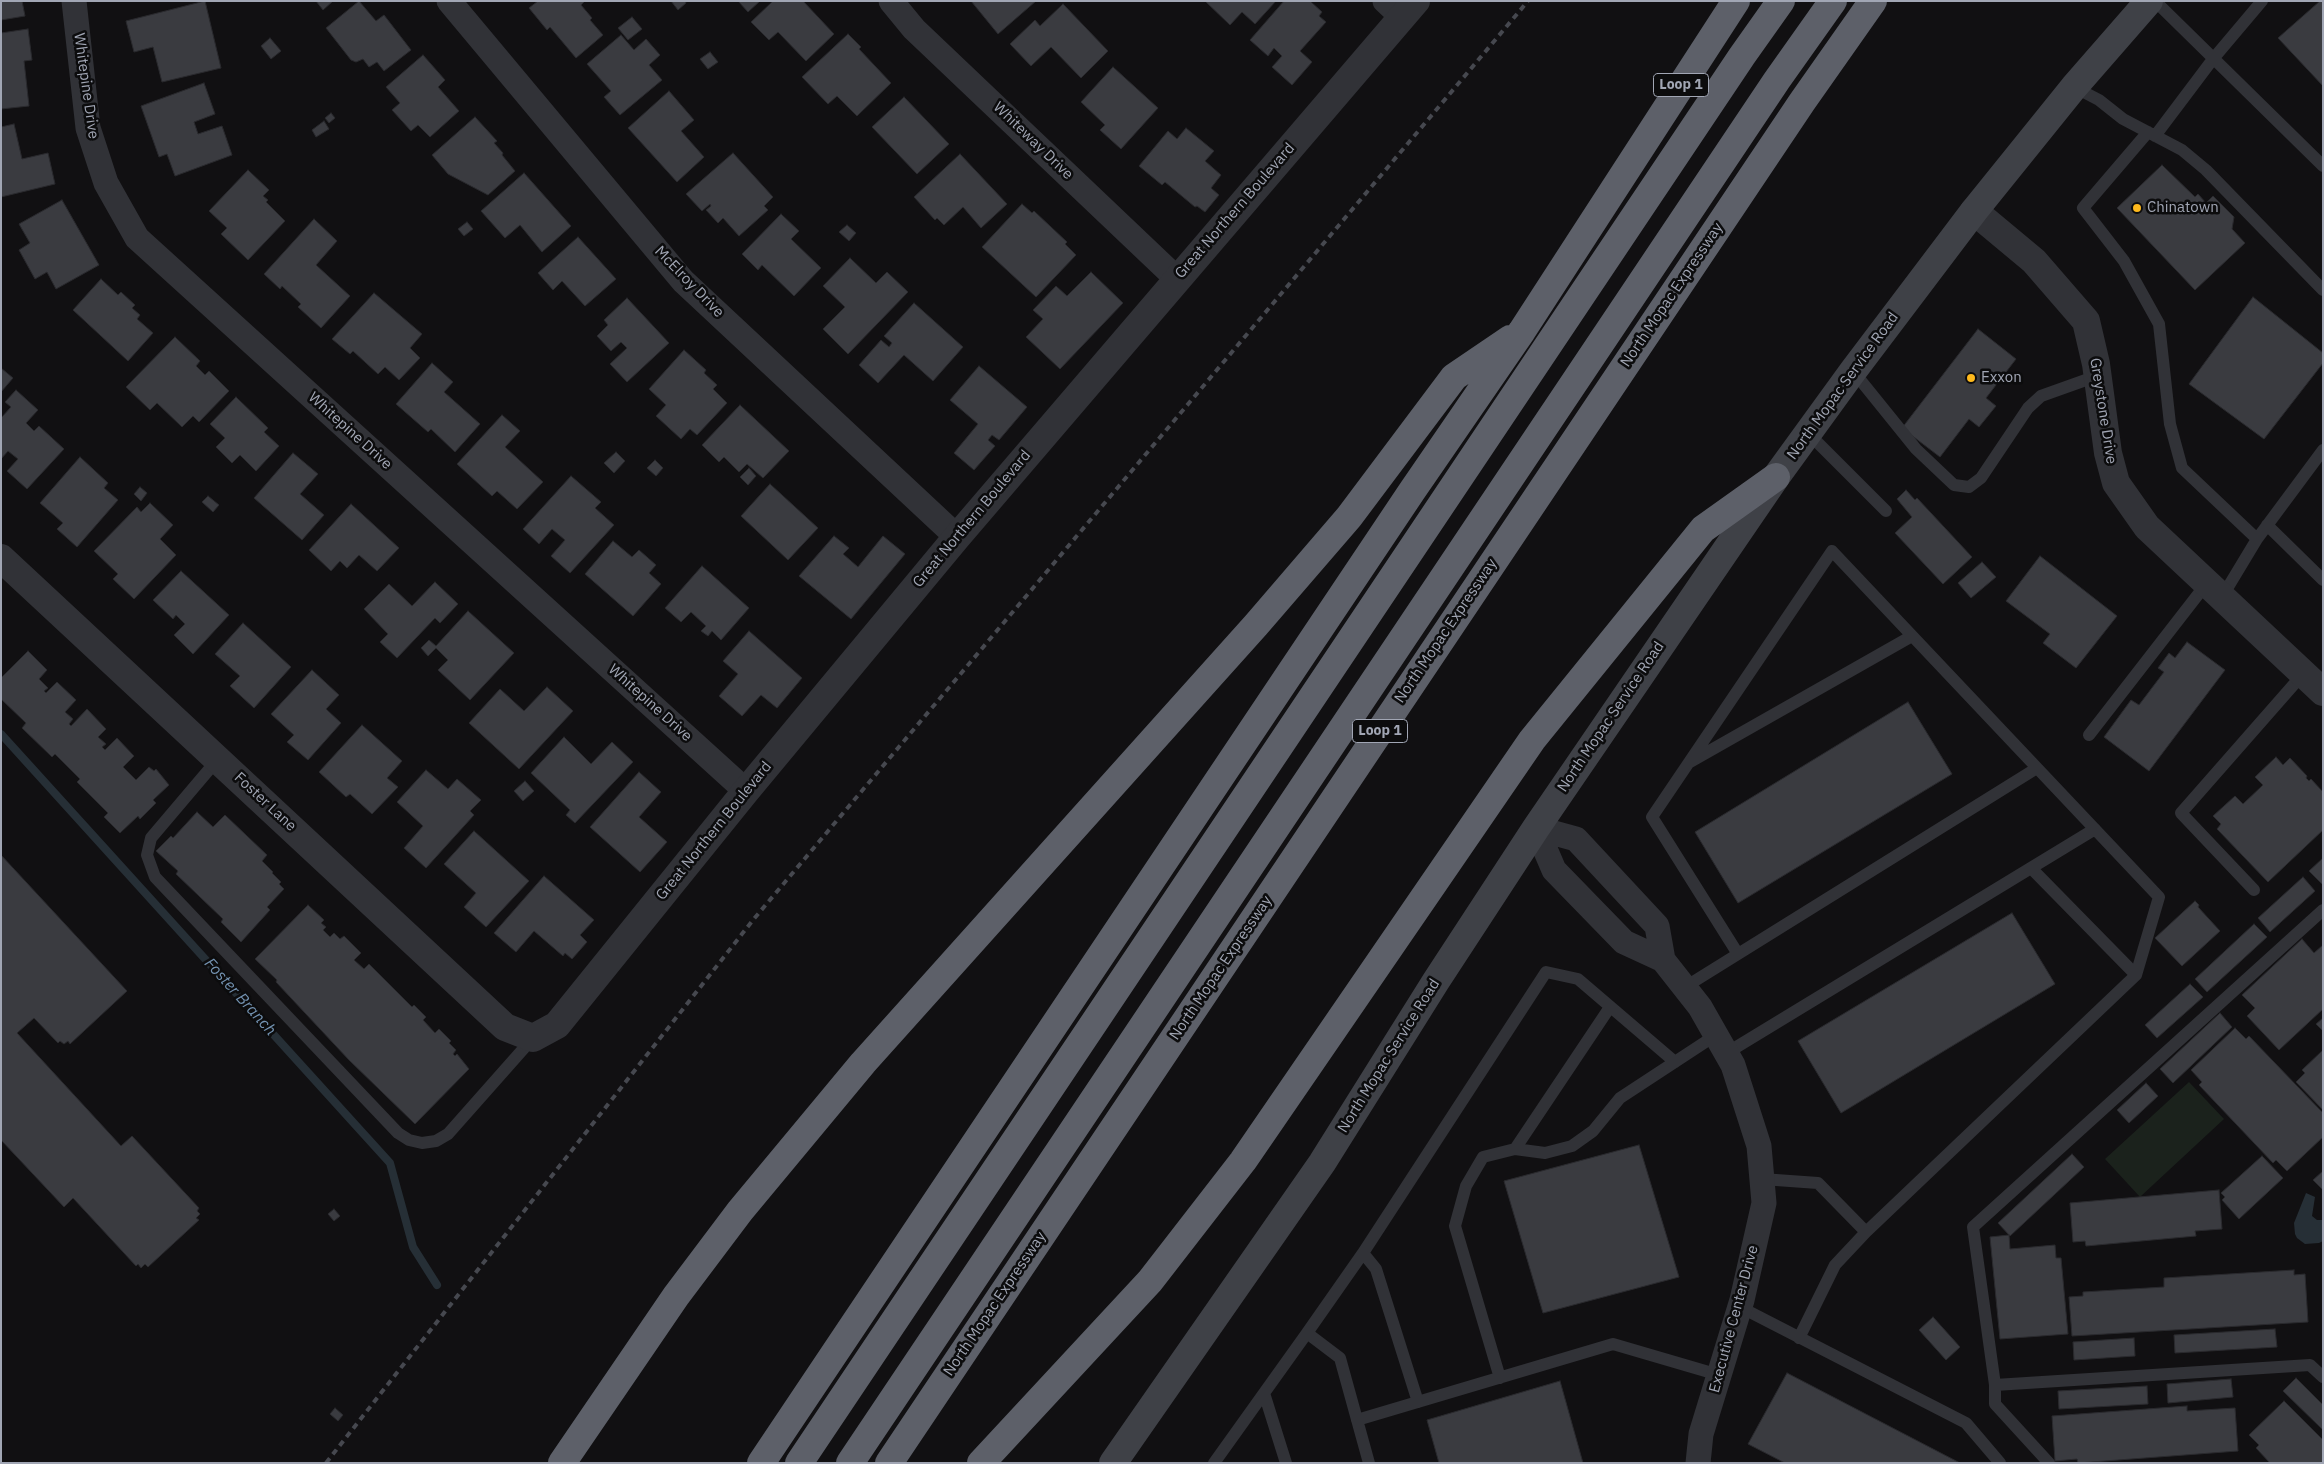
<!DOCTYPE html>
<html>
<head>
<meta charset="utf-8">
<style>
  body { margin:0 }
  #map { position:relative; width:2324px; height:1464px; overflow:hidden; background:#111012; font-family:"IBM Plex Sans",sans-serif }
  canvas { display:block }
  .frame { position:absolute; inset:0; border:2px solid #a1a6b4; pointer-events:none }
</style>
</head>
<body>
<div id="map">
<canvas width="2324" height="1464"></canvas>
<div class="frame"></div>
</div>
<script>
const ctx = document.querySelector('canvas').getContext('2d');
ctx.lineJoin = 'round';
function fill(path, color) { ctx.fillStyle = color; ctx.fill(path, 'evenodd'); }
const toPath = rows => new Path2D(rows.map(r => 'M' + r).join(''));
function strokePath(path, color, width, dash) { ctx.strokeStyle = color; ctx.lineWidth = width; ctx.lineCap = dash ? 'butt' : 'round'; ctx.setLineDash(dash || []); ctx.stroke(path); }
function label(font, color, halo, rows, align = 'center') {
  ctx.font = font + ' "IBM Plex Sans",sans-serif'; ctx.lineWidth = 5; ctx.setLineDash([]); ctx.textBaseline = 'middle'; ctx.strokeStyle = halo; ctx.fillStyle = color; for (const [text, x, y, turn = 0] of rows) {
    ctx.save(); ctx.translate(x, y); ctx.rotate((+turn || 0) * Math.PI / 180); ctx.textAlign = isNaN(turn) ? turn : align; if (halo) ctx.strokeText(text, 0, 0); ctx.fillText(text, 0, 0); ctx.restore();
  }
}
const green = toPath([
  [2189,1082,2224,1119,2140,1197,2105,1159]
]);
const water = toPath([
  [2306,1193,2315,1197,2312,1216,2317,1220,2323,1220,2323,1241,2319,1243,2305,1244,2297,1238,2295,1234,2294,1223]
]);
const stream = toPath([
  [1,734,390,1163,413,1247,437,1285]
]);
const building = toPath([
  [1,1,22,1,25,16,1,20,1,1],
  [205,1,221,68,162,82,153,47,134,52,126,21,205,1],
  [316,1,333,1,323,10,316,1],
  [359,1,376,21,384,15,411,50,384,71,377,62,369,67,363,59,356,62,351,60,326,28,359,1],
  [538,1,585,1,581,5,592,18,590,20,603,35,576,58,550,27,547,30,529,8,538,1],
  [671,1,685,1,686,3,678,10,671,1],
  [738,1,760,1,748,12,738,1],
  [773,1,803,1,834,34,806,61,778,32,769,40,751,22,773,1],
  [971,1,1036,1,998,34,971,1],
  [1205,1,1276,1,1255,24,1242,12,1230,25,1205,1],
  [1284,1,1310,1,1322,12,1319,16,1326,22,1300,51,1312,62,1292,85,1272,67,1282,56,1274,48,1268,56,1250,40,1284,1],
  [2320,1,2323,1,2323,86,2278,38,2320,1],
  [1063,4,1108,51,1081,78,1051,47,1031,66,1010,44,1035,20,1040,26,1063,4],
  [632,17,642,29,628,40,618,28,632,17],
  [28,29,32,60,24,61,29,106,1,109,1,33,28,29],
  [848,34,861,47,859,49,891,83,857,116,837,96,828,104,802,77,848,34],
  [621,35,634,50,646,39,660,55,649,65,662,80,620,115,604,97,611,91,587,64,621,35],
  [270,38,281,51,271,59,261,46,270,38],
  [710,52,718,62,708,69,700,59,710,52],
  [423,55,445,80,438,87,459,111,430,137,418,125,411,131,392,110,400,103,386,87,423,55],
  [1113,67,1158,108,1121,149,1100,130,1105,125,1081,102,1113,67],
  [204,83,215,114,194,122,198,134,222,126,232,155,175,176,167,154,159,157,141,106,204,83],
  [669,91,694,120,681,131,704,157,677,182,628,128,669,91],
  [904,97,949,144,917,174,872,127,904,97],
  [331,113,335,118,329,123,325,118,331,113],
  [475,117,497,141,494,143,503,153,502,155,515,171,488,195,448,174,432,155,475,117],
  [324,121,329,129,316,137,312,130,324,121],
  [14,124,22,159,48,153,55,184,1,197,1,127,14,124],
  [1186,128,1214,151,1205,161,1221,175,1211,188,1219,195,1205,212,1197,206,1195,207,1165,182,1162,185,1139,166,1168,131,1177,139,1186,128],
  [733,153,773,197,764,206,768,210,739,236,723,218,718,223,706,210,711,206,710,204,702,211,686,194,733,153],
  [960,154,1007,204,981,228,963,207,944,225,937,218,935,220,914,197,960,154],
  [2162,165,2195,197,2198,194,2206,203,2213,196,2234,217,2232,229,2245,243,2195,290,2117,208,2162,165],
  [248,170,269,190,263,196,268,200,266,202,285,221,248,260,221,234,227,228,209,211,248,170],
  [524,173,571,226,542,252,520,225,505,238,481,211,524,173],
  [62,200,99,265,56,289,47,272,35,279,19,250,30,243,19,224,62,200],
  [1022,204,1032,213,1034,211,1067,242,1065,244,1076,255,1036,297,982,247,1022,204],
  [781,214,799,231,791,239,821,268,794,296,762,265,758,270,742,254,781,214],
  [314,219,337,241,316,265,350,296,321,328,298,307,301,304,282,286,280,289,264,274,314,219],
  [467,222,473,229,464,236,458,229,467,222],
  [847,225,856,233,849,241,839,232,847,225],
  [578,237,616,279,585,306,562,281,553,290,538,273,578,237],
  [850,258,876,283,887,272,908,292,848,354,823,329,845,307,823,286,850,258],
  [1091,272,1123,303,1060,369,1026,337,1043,319,1033,310,1056,286,1067,296,1091,272],
  [101,279,118,295,121,292,135,305,132,308,140,315,137,319,153,333,128,361,73,310,101,279],
  [374,293,422,334,410,348,420,358,399,380,385,367,378,374,353,351,350,354,332,339,374,293],
  [2253,297,2323,353,2323,363,2264,439,2189,384,2253,297],
  [627,298,669,343,627,382,610,364,627,348,621,342,611,351,597,336,608,325,604,320,627,298],
  [914,303,963,347,933,381,904,355,878,383,859,365,881,340,889,347,892,343,884,336,914,303],
  [1978,329,2016,359,1986,398,1996,406,1979,427,1969,419,1940,457,1902,428,1978,329],
  [175,337,200,361,196,366,205,375,209,371,229,391,199,422,193,416,182,427,157,403,150,410,126,387,175,337],
  [684,350,706,370,704,373,717,385,713,389,727,403,697,435,690,429,681,439,656,416,666,405,649,389,684,350],
  [432,363,453,382,444,392,480,424,455,452,431,429,428,432,396,404,432,363],
  [979,366,1027,407,999,440,992,435,988,440,995,446,974,470,954,453,978,424,950,400,979,366],
  [1,368,13,378,1,392,1,368],
  [16,390,38,410,26,423,34,431,39,426,64,449,27,489,7,471,18,459,8,451,1,459,1,418,11,407,5,402,16,390],
  [236,397,268,428,264,432,279,446,256,471,240,455,232,463,216,447,225,438,210,424,236,397],
  [740,405,789,451,763,478,747,464,739,472,724,457,719,462,702,445,740,405],
  [502,415,520,431,505,447,543,482,517,509,497,491,492,496,457,464,502,415],
  [616,452,625,461,614,473,604,463,616,452],
  [293,453,318,474,300,494,324,515,302,540,254,498,293,453],
  [80,457,108,483,104,488,118,500,77,547,57,529,63,523,40,503,80,457],
  [655,460,663,468,656,476,647,468,655,460],
  [749,468,756,476,748,485,740,477,749,468],
  [571,476,601,502,595,508,614,525,570,573,551,556,565,540,552,529,539,544,523,529,571,476],
  [770,484,818,528,788,560,741,516,770,484],
  [140,487,147,493,141,501,134,494,140,487],
  [1906,490,1915,500,1917,498,1972,557,1943,584,1895,533,1912,517,1897,499,1906,490],
  [208,496,219,505,213,512,202,502,208,496],
  [150,503,173,525,160,539,176,555,134,599,113,579,118,574,94,551,137,507,141,512,150,503],
  [351,504,399,548,377,571,359,555,347,568,340,561,331,571,309,550,351,504],
  [834,536,849,548,843,554,858,567,883,536,905,554,851,619,799,576,834,536],
  [613,541,632,557,639,550,656,565,649,573,661,584,633,616,585,574,613,541],
  [2040,556,2117,616,2076,668,2043,643,2050,634,2006,601,2040,556],
  [1982,562,1996,577,1971,598,1958,583,1982,562],
  [702,566,749,608,721,640,712,631,708,636,701,631,706,626,691,612,681,622,665,608,702,566],
  [181,571,229,615,193,654,174,635,185,624,176,615,173,619,153,600,181,571],
  [435,582,458,604,440,623,435,618,397,658,380,642,388,634,364,609,389,584,412,606,435,582],
  [468,611,514,653,470,700,438,670,448,660,436,648,428,656,421,648,429,640,436,646,468,611],
  [243,623,291,667,254,708,230,686,240,676,215,654,243,623],
  [749,631,802,678,777,708,761,695,742,716,719,696,738,674,723,661,749,631],
  [2187,642,2225,670,2149,771,2104,737,2131,700,2139,705,2164,672,2158,668,2169,653,2175,658,2187,642],
  [28,651,47,670,39,679,48,688,44,691,46,693,57,682,76,700,65,712,73,719,69,724,71,726,87,709,106,729,98,737,106,744,102,747,105,750,117,738,134,756,123,767,136,780,149,767,154,771,156,769,169,785,153,800,156,803,140,819,138,816,120,833,104,817,108,813,77,782,80,779,55,754,52,757,22,728,26,723,1,699,1,678,28,651],
  [312,670,339,695,326,709,341,723,308,760,287,742,294,735,271,714,312,670],
  [547,687,573,711,519,769,469,723,500,689,524,711,547,687],
  [1908,702,1952,774,1738,903,1695,832,1908,702],
  [362,725,402,761,387,778,398,787,372,814,350,794,346,797,319,772,362,725],
  [564,737,591,764,612,742,633,762,575,823,566,815,570,810,531,773,564,737],
  [2276,757,2283,765,2290,758,2307,776,2306,778,2309,781,2311,779,2323,792,2323,830,2268,882,2217,829,2221,824,2213,816,2235,796,2243,804,2263,785,2255,777,2276,757],
  [426,770,448,789,457,779,481,800,470,811,474,815,426,868,404,848,423,826,397,802,426,770],
  [639,772,661,792,639,817,667,842,640,872,590,827,639,772],
  [525,781,534,791,523,801,514,791,525,781],
  [197,812,213,827,225,815,267,855,262,861,273,872,272,873,281,882,279,884,284,889,267,907,270,910,241,942,221,922,223,919,176,874,178,871,156,851,171,836,173,838,197,812],
  [474,831,529,881,486,927,464,907,476,893,444,864,474,831],
  [1,855,127,991,70,1044,68,1041,64,1044,60,1041,58,1043,34,1018,17,1033,121,1146,132,1136,199,1208,197,1211,200,1214,196,1218,199,1220,148,1267,145,1264,141,1268,138,1264,136,1266,73,1198,64,1207,1,1140,1,855],
  [2323,858,2323,884,2322,884,2309,871,2323,858],
  [544,876,594,920,580,935,587,942,572,959,565,953,563,956,534,931,516,952,494,933,544,876],
  [2303,877,2315,891,2270,932,2258,918,2303,877],
  [2195,901,2199,905,2198,907,2220,931,2182,966,2155,938,2195,901],
  [308,905,324,920,321,923,326,927,323,930,330,937,334,933,340,939,344,936,361,953,354,960,364,969,369,964,412,1007,414,1005,426,1017,423,1020,435,1033,439,1029,451,1041,449,1043,456,1050,453,1054,455,1056,457,1054,469,1069,415,1124,349,1060,276,982,277,980,255,959,308,905],
  [2012,913,2055,984,1841,1113,1798,1041,2012,913],
  [2254,924,2267,937,2207,992,2195,979,2254,924],
  [2302,939,2314,953,2323,945,2323,1009,2279,1050,2247,1016,2255,1008,2242,995,2302,939],
  [2190,984,2203,997,2157,1038,2145,1025,2190,984],
  [2220,1013,2232,1027,2173,1083,2160,1069,2220,1013],
  [2323,1018,2323,1031,2316,1024,2323,1018],
  [2235,1028,2246,1039,2249,1036,2323,1113,2323,1137,2287,1171,2276,1160,2273,1163,2199,1085,2202,1082,2191,1070,2235,1028],
  [2323,1050,2323,1110,2296,1082,2305,1073,2302,1070,2323,1050],
  [2146,1083,2158,1096,2129,1123,2117,1110,2146,1083],
  [1639,1145,1679,1277,1543,1313,1504,1181,1639,1145],
  [2072,1154,2084,1167,2010,1236,1998,1223,2072,1154],
  [2262,1156,2283,1178,2239,1219,2222,1200,2225,1197,2221,1193,2262,1156],
  [2323,1171,2323,1190,2313,1180,2323,1171],
  [2219,1190,2222,1229,2195,1231,2196,1236,2086,1246,2085,1241,2073,1242,2070,1203,2219,1190],
  [334,1209,340,1216,334,1221,328,1214,334,1209],
  [2009,1235,2010,1249,2055,1245,2056,1258,2061,1258,2068,1334,2000,1339,1990,1237,2009,1235],
  [2294,1270,2294,1275,2305,1274,2308,1322,2072,1336,2069,1297,2083,1296,2083,1292,2164,1287,2164,1278,2294,1270],
  [1933,1317,1960,1347,1946,1360,1919,1330,1933,1317],
  [2275,1329,2277,1347,2175,1353,2174,1335,2275,1329],
  [2134,1338,2135,1356,2074,1360,2073,1342,2134,1338],
  [1787,1373,1960,1463,1785,1463,1748,1444,1787,1373],
  [2296,1378,2323,1405,2323,1430,2283,1391,2296,1378],
  [2231,1379,2233,1397,2168,1403,2167,1384,2231,1379],
  [1560,1381,1583,1463,1439,1463,1427,1420,1560,1381],
  [2147,1386,2148,1404,2059,1409,2058,1391,2147,1386],
  [2284,1401,2323,1440,2323,1463,2270,1463,2256,1448,2259,1445,2249,1435,2284,1401],
  [2187,1406,2187,1411,2235,1408,2238,1451,2078,1463,2077,1459,2055,1461,2052,1416,2187,1406],
  [335,1408,343,1415,338,1421,330,1414,335,1408]
]);
const service = toPath([
  [2155,1,2323,166],
  [2074,87,2099,100,2123,119,2182,150,2206,170,2323,290],
  [2148,132,2083,208,2124,261,2159,324,2170,424,2182,468,2257,539],
  [2155,136,2213,59,2262,1],
  [1853,371,1916,449,1954,485,1969,487,1981,478,2028,408,2041,396,2097,376],
  [1808,433,1886,511],
  [2267,525,2323,580],
  [2222,597,2257,539,2323,450],
  [2089,735,2207,583],
  [218,759,151,838,147,855,155,877,398,1133,409,1140,422,1143,436,1141,448,1134,533,1038],
  [1690,762,1912,636],
  [2031,868,2136,975],
  [2254,890,2181,813,2303,674],
  [1738,954,1652,817,1832,551,2159,897,2136,975,1866,1232,1835,1265,1799,1338],
  [1685,987,2037,768],
  [1725,1054,2095,829],
  [1515,1149,1610,1007],
  [1762,1179,1818,1183,1866,1232],
  [1363,1253,1546,972,1578,979,1675,1062],
  [1740,1307,1966,1423,2000,1463],
  [1307,1333,1363,1253,1376,1269,1418,1402],
  [1500,1378,1455,1226,1466,1186,1483,1157,1515,1149,1545,1153,1572,1146,1593,1131,1620,1098,1716,1035],
  [1995,1385,2310,1365,2323,1377],
  [1264,1393,1286,1463],
  [1357,1420,1613,1344,1719,1375],
  [1214,1463,1307,1333,1340,1358,1369,1463],
  [2049,1463,1995,1404,1995,1385,1973,1227,2323,910]
]);
const minor = toPath([
  [74,1,88,128,106,183,137,238,746,791],
  [449,1,683,281,957,537],
  [891,1,914,29,1177,279],
  [1385,1,1402,17],
  [1536,828,1554,870,1624,942,1663,960,1700,1007,1733,1065,1759,1146,1764,1203,1742,1300,1701,1434,1698,1463],
  [1536,828,1576,839,1657,926,1663,960]
]);
const tertiary = toPath([
  [1974,211,2034,261,2086,321,2096,364,2108,453,2116,483,2147,527,2323,692],
  [1,558,505,1027,533,1038,557,1025,746,791,957,537,1416,1]
]);
const secondary = toPath([
  [1113,1463,1322,1163,1436,981,1536,828,1776,477,1853,371,1974,211,2074,87,2149,1]
]);
const motorway = toPath([
  [562,1463,676,1296,740,1211,863,1063,1256,625,1349,517,1454,377,1510,339],
  [761,1463,1412,491,1522,331,1736,1],
  [799,1463,1742,56,1781,1],
  [850,1463,1777,80,1833,1],
  [889,1463,1802,102,1873,1],
  [981,1463,1150,1281,1243,1161,1532,740,1703,529,1776,477]
]);
const rail = toPath([
  [326,1463,753,920,1528,1]
]);
const markers = [
  [2137,208,5,"#feb91d"],
  [1971,378,5,"#feb91d"]
];
const shields = [
  [1681,85,55],
  [1380,731,55]
];
const shieldNames = [
  ["Loop 1",1681,85],
  ["Loop 1",1380,731]
];
const streetNames = [
  ["Whitepine Drive",86,86,82],
  ["Whiteway Drive",1033,141,44],
  ["Great Northern Boulevard",1235,211,-49],
  ["McElroy Drive",689,282,46],
  ["North Mopac Expressway",1672,295,-56],
  ["North Mopac Service Road",1843,386,-54],
  ["Greystone Drive",2103,411,81],
  ["Whitepine Drive",350,431,42],
  ["Great Northern Boulevard",972,519,-50],
  ["North Mopac Expressway",1446,631,-56],
  ["Whitepine Drive",650,703,42],
  ["North Mopac Service Road",1611,717,-56],
  ["Foster Lane",265,802,43],
  ["Great Northern Boulevard",714,831,-51],
  ["North Mopac Expressway",1221,968,-56],
  ["North Mopac Service Road",1389,1056,-58],
  ["North Mopac Expressway",995,1304,-56],
  ["Executive Center Drive",1734,1319,-75]
];
const poiNames = [
  ["Chinatown",2147,208],
  ["Exxon",1981,378]
];
const waterNames = [
  ["Foster Branch",240,997,48]
];
fill(green, '#1b221c');
fill(water, '#262f36');
strokePath(stream, '#262f36', 8);
fill(building, '#3a3b40');
strokePath(building, '#2a2a2e', 1);
strokePath(service, '#313237', 12);
strokePath(minor, '#313237', 25);
strokePath(tertiary, '#313237', 28);
strokePath(secondary, '#3f4147', 28);
strokePath(motorway, '#5d6069', 28);
strokePath(rail, '#46484f', 4, [6, 5]);
for (const [x, y, r, color] of markers) { const dot = new Path2D(); dot.arc(x, y, r, 0, 2 * Math.PI); ctx.fillStyle = color; ctx.fill(dot); strokePath(dot, '#0c0c0d', 2); }
for (const [x, y, w] of shields) { const box = new Path2D(); box.roundRect(x - w / 2, y - 11.5, w, 23, 4); ctx.fillStyle = '#0c0c0d'; ctx.fill(box); strokePath(box, '#a1a6b4', 1); }
label('bold 14px', '#a1a6b4', null, shieldNames);
label('15px', '#a1a6b4', '#0c0c0d', streetNames);
label('15px', '#a1a6b4', '#0c0c0d', poiNames, 'left');
label('italic 16px', '#7493b2', '#0c0c0d', waterNames);
</script>
</body>
</html>
